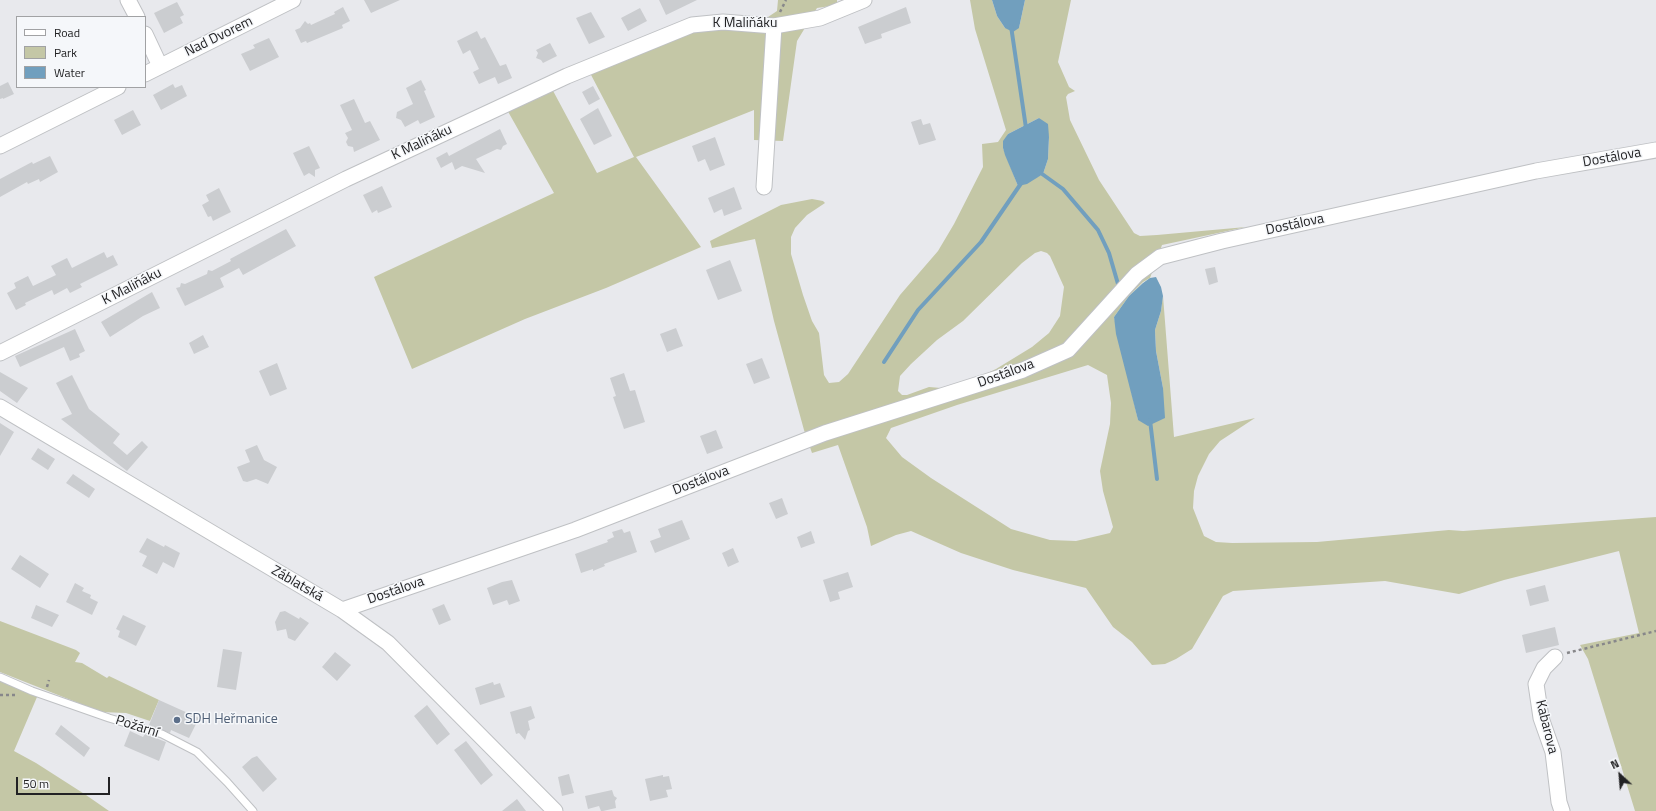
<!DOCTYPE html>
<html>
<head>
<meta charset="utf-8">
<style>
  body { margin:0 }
  #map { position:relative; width:1656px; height:811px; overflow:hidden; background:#e8e9ed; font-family:"Titillium Web",sans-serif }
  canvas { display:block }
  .legend { position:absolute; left:16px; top:16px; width:130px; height:72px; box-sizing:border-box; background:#f5f7fa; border:1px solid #a1a2a4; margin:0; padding:5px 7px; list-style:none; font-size:12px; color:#222224 }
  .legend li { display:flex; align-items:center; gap:8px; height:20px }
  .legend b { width:20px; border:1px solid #a1a2a4 }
  .north { position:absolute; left:1600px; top:755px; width:40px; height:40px; -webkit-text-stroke:3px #f5f7fa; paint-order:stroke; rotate:334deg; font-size:11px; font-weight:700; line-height:16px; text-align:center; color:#222224 }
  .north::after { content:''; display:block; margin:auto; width:14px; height:18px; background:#222224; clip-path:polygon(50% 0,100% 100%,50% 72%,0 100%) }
  .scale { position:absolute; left:16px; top:777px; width:94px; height:18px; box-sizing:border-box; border:2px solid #222224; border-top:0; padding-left:5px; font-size:12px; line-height:14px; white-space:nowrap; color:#222224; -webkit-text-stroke:3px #f5f7fa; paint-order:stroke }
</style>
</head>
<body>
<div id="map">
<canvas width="1656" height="811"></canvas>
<ul class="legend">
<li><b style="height:5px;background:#fff"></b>Road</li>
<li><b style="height:11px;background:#c4c7a6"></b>Park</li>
<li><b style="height:11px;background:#719fbe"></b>Water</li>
</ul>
<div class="north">N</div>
<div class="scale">50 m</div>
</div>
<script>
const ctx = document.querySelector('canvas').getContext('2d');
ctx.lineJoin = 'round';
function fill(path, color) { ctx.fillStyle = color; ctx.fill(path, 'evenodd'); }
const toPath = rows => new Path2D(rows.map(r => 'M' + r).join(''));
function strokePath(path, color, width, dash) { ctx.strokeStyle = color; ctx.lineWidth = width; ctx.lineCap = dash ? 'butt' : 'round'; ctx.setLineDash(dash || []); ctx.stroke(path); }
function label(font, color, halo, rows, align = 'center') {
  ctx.font = font + ' "Titillium Web",sans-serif'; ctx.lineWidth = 3; ctx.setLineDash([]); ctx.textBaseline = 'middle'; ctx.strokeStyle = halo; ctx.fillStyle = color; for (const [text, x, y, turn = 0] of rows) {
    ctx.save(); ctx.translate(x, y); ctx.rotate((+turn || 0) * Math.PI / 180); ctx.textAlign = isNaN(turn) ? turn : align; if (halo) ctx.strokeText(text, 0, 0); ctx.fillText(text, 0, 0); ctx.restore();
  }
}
const green = toPath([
  [778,0,837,0,837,5,817,8,797,41,783,141,754,140,754,110,636,157,701,247,606,288,525,319,412,369,374,277,554,193,506,108,551,87,597,173,634,157,589,71,687,30,753,27,777,11],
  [970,0,992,0,997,16,1005,28,1019,28,1025,0,1071,0,1058,62,1069,87,1075,91,1068,94,1066,97,1070,120,1099,180,1134,233,1140,236,1157,235,1246,227,1162,245,1150,278,1143,282,1129,296,1114,317,1138,420,1163,388,1156,351,1155,330,1161,311,1163,296,1174,437,1255,418,1220,441,1209,454,1198,476,1194,491,1193,508,1204,536,1216,542,1232,543,1317,542,1449,530,1463,531,1656,517,1656,811,1635,811,1588,659,1580,645,1639,633,1619,551,1504,580,1459,594,1385,581,1233,591,1223,596,1192,649,1176,659,1165,664,1152,665,1132,642,1113,627,1086,588,1013,570,961,553,911,531,896,535,871,546,867,527,838,445,812,453,804,430,774,321,755,239,712,248,710,241,781,205,812,199,823,201,825,203,807,215,795,228,791,237,791,254,803,295,812,321,819,333,824,375,829,383,839,382,848,374,900,295,938,251,954,224,983,167,982,144,998,142,1006,130,975,29],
  [1039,118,1049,137,1048,159,1043,174,1018,186,1003,148,1008,134],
  [1041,251,1047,253,1050,256,1064,287,1060,316,1049,333,1032,347,996,369,981,376,941,388,929,387,907,395,902,395,898,391,900,376,911,364,937,340,963,321,1022,263,1035,253],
  [1088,365,1107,375,1111,403,1110,424,1100,471,1103,491,1113,527,1110,533,1076,541,1050,540,1011,529,931,478,902,457,886,438,891,428,957,405],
  [0,621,76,650,80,653,75,662,82,663,107,678,109,676,159,700,150,721,126,713,101,712,0,672],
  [0,681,37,697,14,751,36,763,86,795,109,811,0,811]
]);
const water = toPath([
  [992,0,1025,0,1019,28,1013,32,1005,28,997,16],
  [1039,118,1048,124,1049,137,1048,159,1043,174,1027,184,1018,186,1005,155,1003,148,1003,141,1008,134],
  [1156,277,1161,287,1163,296,1161,311,1155,330,1156,351,1163,388,1165,418,1148,426,1138,420,1116,334,1114,317,1129,296,1143,283,1150,278]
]);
const stream = toPath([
  [1011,26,1026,128],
  [1038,171,1063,189,1098,230,1109,253,1118,284],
  [884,362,918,310,981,242,1022,182],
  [1150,420,1157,479]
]);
const building = toPath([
  [364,0,400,0,371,13],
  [659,0,697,0,666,15],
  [177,2,184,15,180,17,183,23,164,33,154,13],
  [343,7,350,21,342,25,343,28,307,43,306,41,301,43,295,30,300,28,305,21,308,24,310,23,311,25,335,14,334,12],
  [906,7,911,23,881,34,882,38,865,44,858,27],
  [640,8,647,21,628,31,621,18],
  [591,12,605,37,589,44,576,18],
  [477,31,481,39,485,37,500,66,506,64,512,78,498,84,495,77,479,84,473,72,479,69,470,50,463,54,457,41],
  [269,38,279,57,250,71,241,54,255,48,253,45],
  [550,43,557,56,543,63,541,60,536,58,538,53,536,50],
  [421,80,426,90,424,91,435,117,420,124,418,120,405,127,401,120,396,118,397,112,413,104,406,88],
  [8,82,14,94,3,99,3,98,0,99,0,86],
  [173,84,175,88,182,85,187,96,161,110,153,95],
  [593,86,600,99,589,105,582,92],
  [354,99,365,123,370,121,380,140,354,152,353,147,348,146,346,142,348,138,345,133,352,130,340,105],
  [598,108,612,136,594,145,580,119],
  [133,110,141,125,122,135,114,120],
  [921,119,923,125,930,123,936,140,919,145,911,122],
  [500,129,507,144,503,146,501,150,497,149,476,159,485,173,462,166,455,170,452,162,441,168,436,158,447,152,449,156],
  [715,137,725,165,710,171,705,159,698,162,692,146],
  [309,146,320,168,315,170,315,177,309,173,304,176,293,153],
  [50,156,58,172,40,182,39,179,28,184,27,182,0,197,0,179,32,162,33,164],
  [382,186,392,207,378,213,377,210,372,213,363,195],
  [734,187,742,209,724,216,722,209,714,213,708,198],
  [219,188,231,212,213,221,211,216,208,217,202,205,209,201,206,195],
  [286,229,296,246,243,275,239,268,220,278,224,287,185,306,176,288,180,287,181,283,185,284,207,274,208,270,212,271,231,261,230,259],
  [104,252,107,258,113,255,118,265,80,284,82,287,70,293,67,288,54,295,52,290,25,303,26,305,16,310,7,293,16,288,14,283,28,276,33,286,56,275,51,266,67,258,72,268],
  [730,260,742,291,718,300,706,270],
  [1215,267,1218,282,1209,285,1205,269],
  [152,292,160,308,143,316,110,337,101,322],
  [676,328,683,346,667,352,660,334],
  [75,329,85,351,79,354,80,357,70,361,64,347,20,367,15,356],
  [203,335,209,347,194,354,189,343],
  [762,358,770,378,754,384,746,364],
  [277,363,287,389,270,396,259,371],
  [0,372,28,388,17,403,0,391],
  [624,373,630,391,635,390,645,422,624,429,613,397,616,396,610,378],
  [72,375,89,409,120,434,113,443,127,455,142,441,148,447,127,471,61,419,72,414,56,383],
  [0,423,14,432,0,456],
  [716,430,723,448,707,454,700,436],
  [257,445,264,460,277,467,268,484,256,479,247,482,243,481,237,467,250,462,245,450],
  [38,448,55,459,48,470,31,459],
  [73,474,95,489,89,498,66,483],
  [782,498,788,514,776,519,769,503],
  [682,520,690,539,655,553,650,541,661,537,658,529],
  [622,529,624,533,630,531,637,552,604,564,605,566,593,571,593,569,581,573,575,554,608,542,607,540,614,537,612,532],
  [811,531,815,543,801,548,797,537],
  [147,538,164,547,165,545,180,553,174,568,163,562,157,574,142,566,147,556,139,552],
  [733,548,739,562,728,567,722,553],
  [20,555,49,574,40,588,11,569],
  [848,572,853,587,838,592,840,599,830,602,823,580],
  [512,580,520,601,509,605,507,600,493,605,487,588,502,582],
  [75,583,84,588,82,591,91,595,90,598,98,602,92,615,66,602],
  [1545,585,1549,601,1530,606,1526,590],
  [444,604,451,620,439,625,432,609],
  [36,605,59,615,52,627,31,618],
  [285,611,299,619,300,617,309,623,295,641,288,638,286,629,277,631,275,622,280,612],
  [123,615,146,626,136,646,118,637,120,631,116,629],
  [1555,627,1559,645,1526,653,1522,635],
  [223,649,242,652,236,690,217,687],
  [335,652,351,665,337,681,322,667],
  [493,682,494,685,500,683,505,697,480,705,475,688],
  [159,700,199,718,189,738,171,730,170,733,149,725],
  [427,705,450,734,437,745,414,716],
  [531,706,535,718,528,721,530,730,528,731,525,740,519,733,516,734,510,712],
  [61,725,90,748,84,757,55,734],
  [130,731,143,737,145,734,166,742,159,761,124,746],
  [466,741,493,775,481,785,454,750],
  [257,756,277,779,263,792,242,767,252,758],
  [569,774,574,793,562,796,558,777],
  [663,775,663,777,669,776,672,789,666,790,668,797,650,801,645,779],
  [612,790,614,796,617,798,615,801,616,808,603,811,601,811,599,806,588,809,585,796],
  [517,799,526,811,502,811]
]);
const path = toPath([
  [780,12,786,0],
  [1567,653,1656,631],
  [47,687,49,680],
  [0,695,17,695]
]);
const service = toPath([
  [0,677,32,691,109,718,162,734,197,752,227,782,253,811]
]);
const minor = toPath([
  [128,0,137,17],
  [145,34,160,66],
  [145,74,293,0],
  [0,146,118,87],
  [764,187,774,26],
  [0,353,346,179,567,76,692,25,723,22,774,26,820,18,864,0],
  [0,407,342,610,388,643,555,811],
  [342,610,575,530,825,433,1023,370,1068,350,1137,274,1160,257,1222,241,1536,171,1656,150],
  [1555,657,1544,668,1536,684,1541,718,1553,752,1559,802,1562,811]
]);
const markers = [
  [177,720,4,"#5c6f8a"]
];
const streetNames = [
  ["K Maliňáku",745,24],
  ["Nad Dvorem",219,37,-26],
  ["K Maliňáku",422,143,-25],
  ["Dostálova",1612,158,-10],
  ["Dostálova",1295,225,-12],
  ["K Maliňáku",132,287,-27],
  ["Dostálova",1006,374,-20],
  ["Dostálova",701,481,-21],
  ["Záblatská",297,584,30],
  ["Dostálova",396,591,-19],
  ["Požární",137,727,18],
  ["Kabarova",1546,727,76]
];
const serviceNames = [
  ["SDH Heřmanice",185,720]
];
fill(green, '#c4c7a6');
fill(water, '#719fbe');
strokePath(stream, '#719fbe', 4);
fill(building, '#cbcdd0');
strokePath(service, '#bfc1c4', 9);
strokePath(minor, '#bfc1c4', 17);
strokePath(path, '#87878a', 2.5, [3, 3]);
strokePath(service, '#fff', 7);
strokePath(minor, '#fff', 15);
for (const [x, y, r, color] of markers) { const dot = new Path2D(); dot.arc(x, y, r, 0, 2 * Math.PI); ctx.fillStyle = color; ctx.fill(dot); strokePath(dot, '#f5f7fa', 1.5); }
label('14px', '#222224', '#f5f7fa', streetNames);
label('14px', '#4e5e75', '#f5f7fa', serviceNames, 'left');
</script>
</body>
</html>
